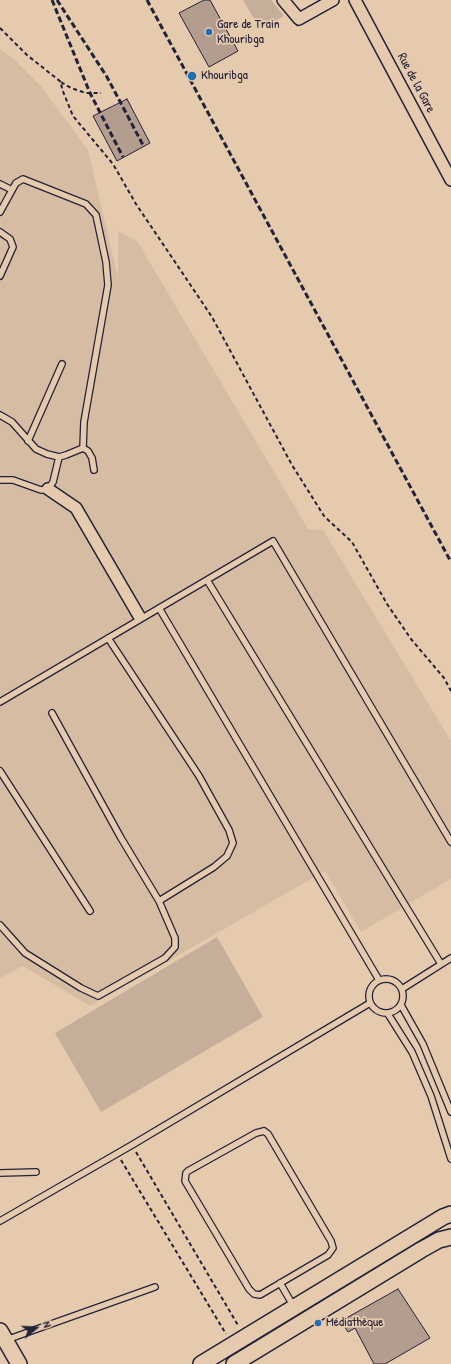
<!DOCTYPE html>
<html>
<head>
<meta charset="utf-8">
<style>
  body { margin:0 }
  #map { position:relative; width:451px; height:1364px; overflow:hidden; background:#e6caad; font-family:"Patrick Hand",sans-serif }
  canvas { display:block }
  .north { position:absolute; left:16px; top:1308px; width:40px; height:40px; -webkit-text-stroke:3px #e6caad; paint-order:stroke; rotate:72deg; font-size:11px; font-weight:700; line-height:16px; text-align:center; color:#22223b }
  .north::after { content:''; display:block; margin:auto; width:14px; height:18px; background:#22223b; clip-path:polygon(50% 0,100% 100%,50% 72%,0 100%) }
</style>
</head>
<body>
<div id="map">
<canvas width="451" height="1364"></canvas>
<div class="north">N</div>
</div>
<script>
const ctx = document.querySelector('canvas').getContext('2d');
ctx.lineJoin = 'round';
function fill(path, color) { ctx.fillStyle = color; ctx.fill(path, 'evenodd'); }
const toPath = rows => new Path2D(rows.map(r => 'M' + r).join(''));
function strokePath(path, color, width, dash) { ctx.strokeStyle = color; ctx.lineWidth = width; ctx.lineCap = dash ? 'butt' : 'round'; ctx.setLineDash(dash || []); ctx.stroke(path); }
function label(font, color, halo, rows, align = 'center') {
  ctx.font = font + ' "Patrick Hand",sans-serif'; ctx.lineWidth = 3.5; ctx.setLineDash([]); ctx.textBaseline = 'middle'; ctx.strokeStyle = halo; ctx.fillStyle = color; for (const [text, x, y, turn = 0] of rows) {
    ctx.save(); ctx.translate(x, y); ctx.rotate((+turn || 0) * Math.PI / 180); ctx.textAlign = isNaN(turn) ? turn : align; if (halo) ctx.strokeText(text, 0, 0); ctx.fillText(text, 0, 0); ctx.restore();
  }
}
const built = toPath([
  [0,49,14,59,40,85,88,150,118,278,118,231,137,241,308,529,323,530,451,741,451,879,361,932,325,871,90,1006,23,966,0,978]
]);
const green = toPath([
  [243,0,271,0,284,16,260,29],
  [217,937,263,1017,101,1112,55,1033]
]);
const building = toPath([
  [204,0,210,0,238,51,209,67,179,13,204,0],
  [127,99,150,143,117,161,93,116,127,99],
  [398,1289,430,1338,385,1364,374,1364,355,1328,348,1332,341,1321,398,1289]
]);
const path = toPath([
  [0,28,27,55,61,82,62,89,73,116,113,164,136,204,212,317,292,465,324,516,352,542,387,604,411,639,444,678,451,691],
  [61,82,71,88,86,93,101,93],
  [136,1152,239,1327],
  [121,1160,226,1334]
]);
const service = toPath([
  [0,184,12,190],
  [0,212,16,183,23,179,86,204,96,215,106,262,108,285,84,422,83,448],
  [0,232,10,239,13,247,0,276],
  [0,415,12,422,36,449,47,454,59,457,66,455,83,448],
  [28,441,62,364],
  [83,448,88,451,92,458,94,470],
  [0,480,13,480,41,490,48,489,53,482,59,457],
  [207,580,441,964],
  [159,608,379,980],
  [108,638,199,776,229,830,233,843,227,856,214,867,159,901],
  [0,702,273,541,451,842],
  [0,771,90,911],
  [0,925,25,953,81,988,98,996,165,958,175,947,175,938,159,901,121,838,52,713],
  '369 996a17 17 0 1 1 34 0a17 17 0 1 1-34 0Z',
  [402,989,451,958],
  [401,1005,423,1044,451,1112],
  [388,1014,412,1052,431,1096,451,1159],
  [264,1131,268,1134,331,1241,333,1248,328,1255,260,1295,254,1294,249,1289,185,1181,186,1173,188,1171,256,1133,264,1131],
  [0,1173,36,1172],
  [0,1221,132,1145,370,1003],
  [280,1283,294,1307],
  [6,1340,155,1287]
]);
const minor = toPath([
  [283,0,299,19,333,0],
  [355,0,451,180],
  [48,489,76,508,139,616]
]);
const secondary = toPath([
  [0,1331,19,1364],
  [201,1364,443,1217,451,1214],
  [234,1364,421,1250,439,1240,451,1237]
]);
const rail = toPath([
  [52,0,90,93,123,157],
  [57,0,107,77,143,145],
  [147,0,451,562]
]);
const markers = [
  [209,32,4,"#1f6fb2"],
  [192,76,5,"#1f6fb2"],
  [318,1323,4,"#1f6fb2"]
];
const poiNames = [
  ["Gare de Train",217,25],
  ["Khouribga",217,40],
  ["Khouribga",201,76],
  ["Médiathèque",326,1323]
];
const streetNames = [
  ["Rue de la Gare",416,83,62]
];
fill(built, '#d7bca4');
fill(green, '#c6af9a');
fill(building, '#b39d8f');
strokePath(building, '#22223b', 1);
strokePath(service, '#22223b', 8);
strokePath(minor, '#22223b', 14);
strokePath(secondary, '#22223b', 18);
strokePath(path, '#22223b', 2, [4, 3]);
strokePath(service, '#e6caad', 5.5);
strokePath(minor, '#e6caad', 11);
strokePath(secondary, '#e6caad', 15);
strokePath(rail, '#22223b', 3, [6, 3]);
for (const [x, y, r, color] of markers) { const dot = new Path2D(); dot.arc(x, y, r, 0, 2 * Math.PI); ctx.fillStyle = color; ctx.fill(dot); strokePath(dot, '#e6caad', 1.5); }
label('13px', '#22223b', '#e6caad', poiNames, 'left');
label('13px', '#22223b', '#e6caad', streetNames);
</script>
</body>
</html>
